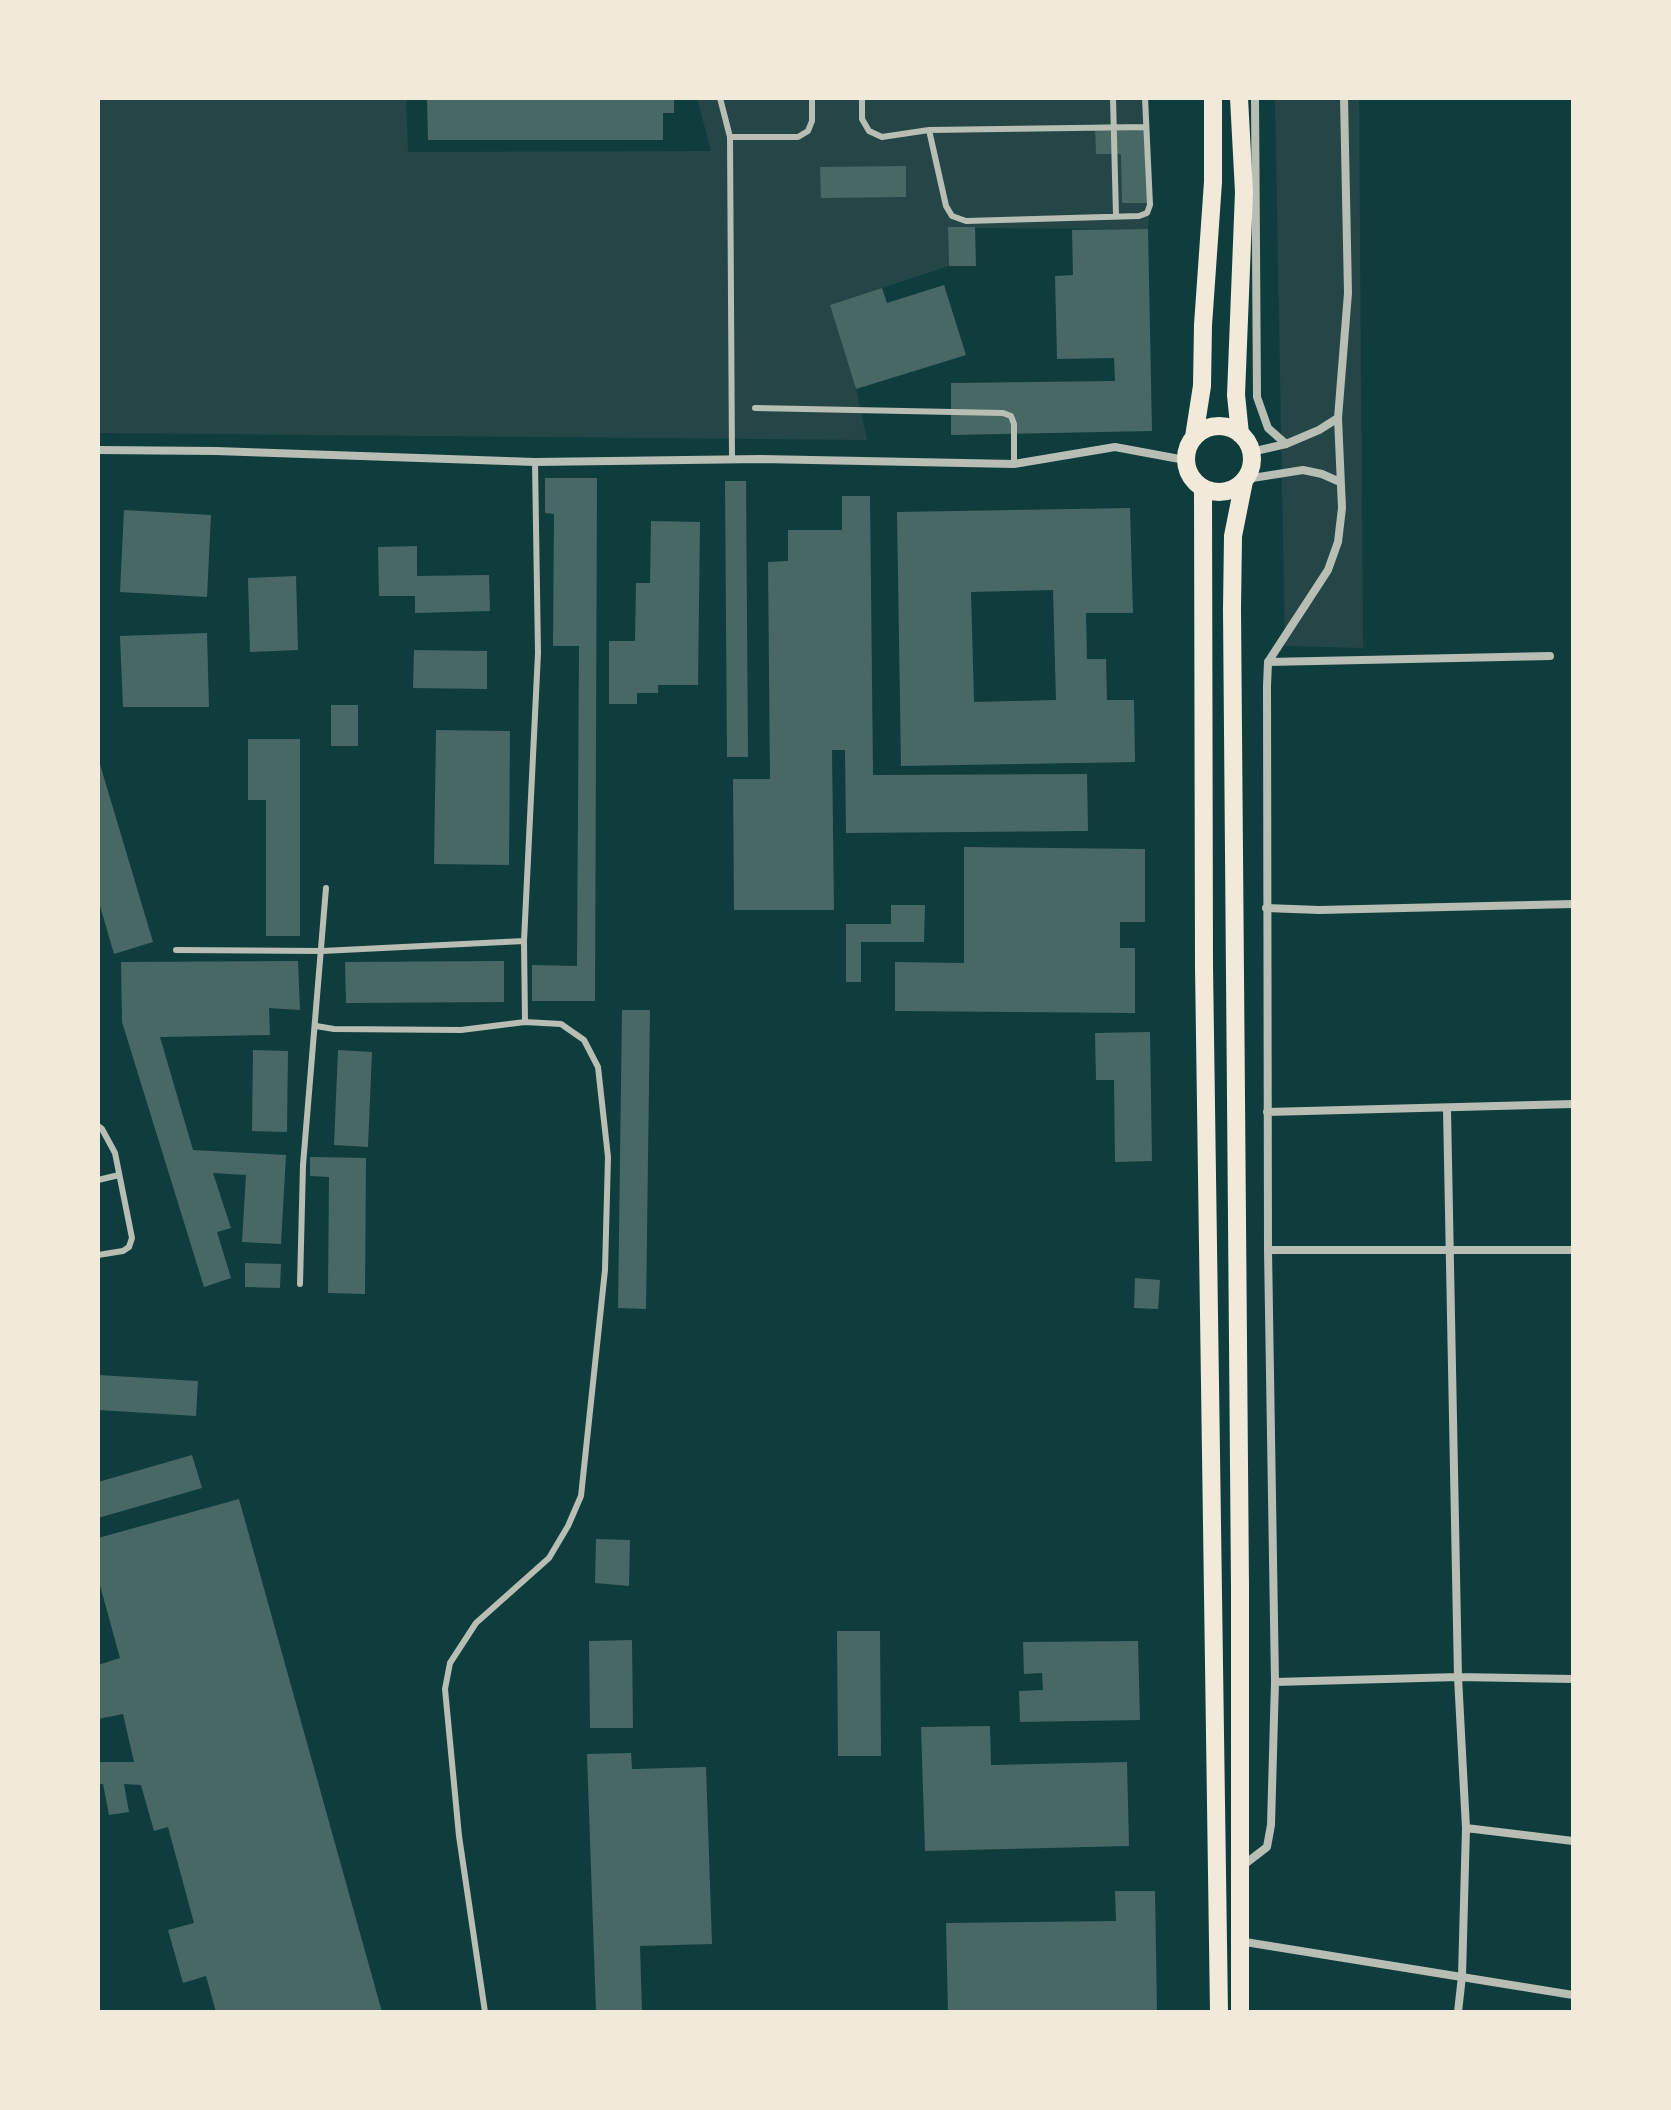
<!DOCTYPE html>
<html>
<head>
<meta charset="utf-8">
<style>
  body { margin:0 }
  #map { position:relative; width:1671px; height:2110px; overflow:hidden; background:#0f3d3e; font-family:Rubik,sans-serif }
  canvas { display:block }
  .frame { position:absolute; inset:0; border:100px solid #f1e9da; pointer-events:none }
</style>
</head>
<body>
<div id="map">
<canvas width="1671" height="2110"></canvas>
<div class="frame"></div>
</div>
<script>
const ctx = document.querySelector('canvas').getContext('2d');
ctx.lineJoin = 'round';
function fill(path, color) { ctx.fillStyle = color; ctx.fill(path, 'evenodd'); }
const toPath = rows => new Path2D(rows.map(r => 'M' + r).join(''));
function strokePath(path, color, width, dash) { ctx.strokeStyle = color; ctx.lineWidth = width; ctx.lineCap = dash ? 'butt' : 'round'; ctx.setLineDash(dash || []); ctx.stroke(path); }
const green = toPath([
  [98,98,406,98,408,152,711,151,697,98,1149,98,1150,203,1148,229,948,228,949,266,830,305,856,389,867,440,98,433],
  [1275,98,1359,98,1363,648,1285,646]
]);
const building = toPath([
  [427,98,674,98,674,113,663,113,663,140,428,140],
  [1149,124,1150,203,1122,203,1121,154,1096,154,1095,125],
  [906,166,906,197,821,198,820,167],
  [948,227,975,227,976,266,949,266],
  [1148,229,1152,431,951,435,951,383,1115,381,1114,358,1057,359,1055,276,1073,275,1072,230],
  [944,285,966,355,856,389,830,305,882,288,887,303],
  [545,478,597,478,595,1001,532,1001,532,965,577,966,579,646,553,646,554,514,545,513],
  [725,481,746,481,748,757,727,757],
  [842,496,870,496,873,775,1087,774,1088,831,846,833,845,750,832,750,834,910,734,910,733,779,770,779,768,562,788,561,788,530,842,530],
  [1130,508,1133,613,1086,613,1087,659,1106,659,1107,700,1134,700,1135,762,901,766,897,512],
  [1053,590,1056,700,974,702,971,592],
  [124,510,211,515,207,597,120,592],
  [651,521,700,522,698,685,658,685,658,693,637,693,637,704,609,704,609,641,635,641,636,583,650,583],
  [417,546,417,576,489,575,490,611,415,613,415,596,379,596,378,547],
  [296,576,298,650,250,652,248,578],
  [207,633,209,707,123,707,120,636],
  [414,650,487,651,487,689,413,688],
  [331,705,358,705,358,746,331,746],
  [436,730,510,731,509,865,434,864],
  [248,739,300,739,300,936,266,936,266,800,248,800],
  [99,761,153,942,114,954,98,899],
  [964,847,1145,849,1145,922,1120,922,1120,948,1135,948,1135,1013,895,1011,895,962,964,963],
  [891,905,925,905,924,942,861,942,861,982,846,982,846,924,891,924],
  [298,961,300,1010,269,1008,270,1035,160,1037,193,1150,286,1155,281,1244,242,1242,246,1175,213,1173,231,1228,217,1232,231,1278,204,1287,122,1022,121,962],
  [504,961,504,1002,346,1003,345,962],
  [622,1010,650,1010,646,1309,618,1308],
  [1150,1032,1152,1161,1115,1162,1114,1080,1096,1080,1095,1033],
  [253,1050,288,1051,287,1132,252,1131],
  [338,1050,372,1052,368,1147,334,1145],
  [310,1157,366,1158,365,1294,328,1293,329,1177,310,1176],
  [245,1263,281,1264,280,1288,245,1287],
  [1135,1278,1160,1280,1158,1309,1134,1308],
  [98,1375,198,1381,196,1416,98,1410],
  [192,1455,202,1488,98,1518,98,1482],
  [239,1499,382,2012,216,2012,206,1976,183,1983,168,1930,194,1923,168,1827,154,1831,141,1785,124,1784,129,1812,109,1815,103,1784,98,1784,98,1762,134,1762,123,1714,98,1719,98,1665,120,1658,98,1578,98,1538],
  [596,1539,630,1540,629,1586,595,1583],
  [837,1631,880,1631,881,1756,838,1756],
  [632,1640,633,1728,590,1728,589,1641],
  [1138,1641,1140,1720,1020,1722,1019,1691,1043,1690,1042,1673,1024,1674,1023,1642],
  [990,1726,991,1765,1127,1762,1129,1846,925,1851,921,1727],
  [631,1753,632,1769,706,1767,712,1944,640,1946,642,2012,596,2012,587,1754],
  [1115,1891,1155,1891,1157,2012,948,2012,946,1923,1116,1921]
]);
const service = toPath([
  [720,98,730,137],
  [862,98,862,119,869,131,882,137,929,130,1145,127],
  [1113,98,1116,216],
  [929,130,946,206,952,216,966,221,1139,216,1147,213,1150,205,1145,98],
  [755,408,1003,413,1011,416,1014,424,1014,464],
  [732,460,730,137,798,137,808,131,812,121,812,98],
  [176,950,322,951,524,941],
  [525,1022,524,941,538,653,535,462],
  [316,1026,334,1029,461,1030,525,1022,561,1024,584,1040,598,1067,608,1157,605,1270,581,1496,568,1526,549,1558,476,1623,450,1663,445,1689,459,1836,485,2012],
  [98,1126,102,1129,115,1153,132,1238,129,1247,123,1251,98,1255],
  [98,1180,119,1175],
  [300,1284,303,1165,326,888]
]);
const minor = toPath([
  [1255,98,1257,397,1268,428,1286,444],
  [98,450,216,451,535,462,761,459,1014,464,1115,447,1185,460],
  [1251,452,1286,444,1319,430,1338,418],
  [1246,479,1303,470,1322,474,1340,482],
  [1268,662,1550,656],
  [1266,908,1319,910,1573,904],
  [1447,1109,1458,1677,1466,1828,1462,1976,1458,2012],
  [1267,1112,1573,1104],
  [1268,1250,1573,1250],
  [1275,1682,1458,1677,1573,1679],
  [1466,1828,1573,1841],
  [1241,1867,1267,1847,1271,1825,1275,1682,1268,1250,1267,686,1268,662,1328,570,1338,542,1342,508,1338,418,1348,293,1344,98],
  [1239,1941,1573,1995]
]);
const primary = toPath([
  [1239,98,1244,192,1236,395,1240,434],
  '1186 459a33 33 0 1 1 66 0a33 33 0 1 1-66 0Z',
  [1194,437,1202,386,1203,325,1213,182,1213,98],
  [1203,489,1204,966,1219,2012],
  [1240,2012,1240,1586,1232,609,1233,536,1244,481]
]);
fill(green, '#244646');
fill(building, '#486865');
strokePath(service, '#b8beb3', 6);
strokePath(minor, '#b8beb3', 8);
strokePath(primary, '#f1e9da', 18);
</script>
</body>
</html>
